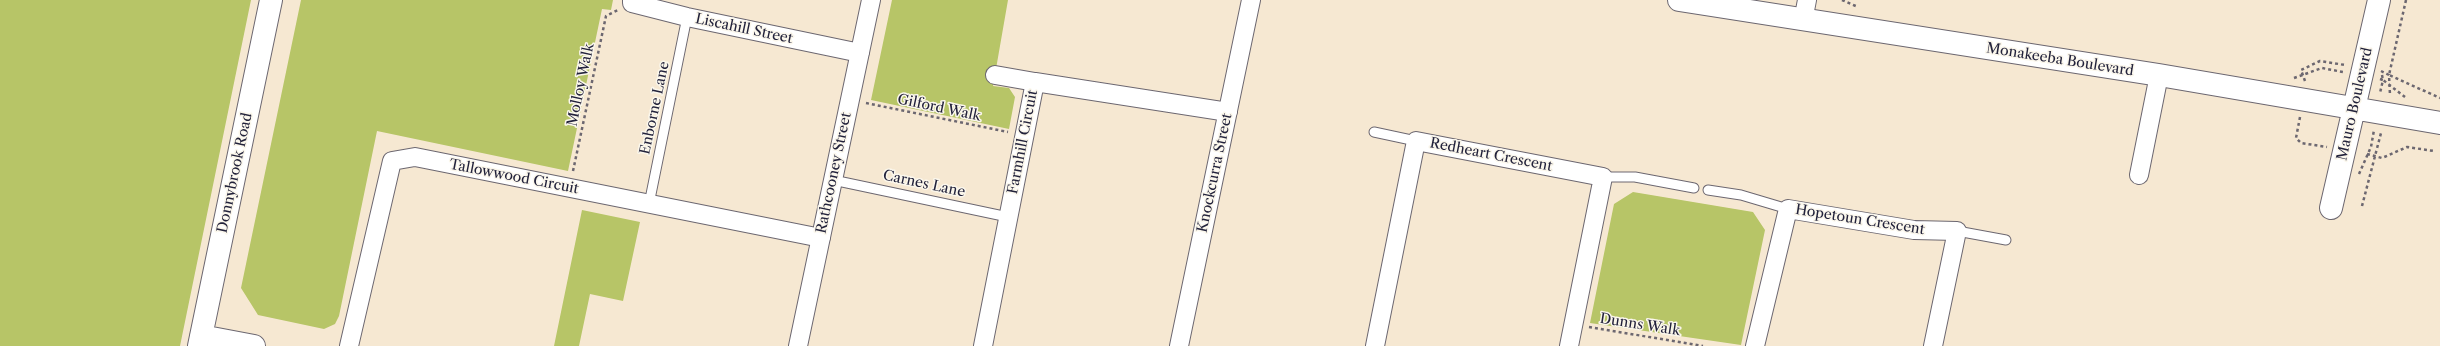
<!DOCTYPE html>
<html>
<head>
<meta charset="utf-8">
<style>
  body { margin:0 }
  canvas { display:block; background:#f6e8d2 }
</style>
</head>
<body>
<canvas width="2440" height="346"></canvas>
<script>
const ctx = document.querySelector('canvas').getContext('2d');
ctx.lineJoin = 'round';
function fill(path, color) { ctx.fillStyle = color; ctx.fill(path, 'evenodd'); }
const toPath = rows => new Path2D(rows.map(r => 'M' + r).join(''));
function strokePath(path, color, width, dash) { ctx.strokeStyle = color; ctx.lineWidth = width; ctx.lineCap = dash ? 'butt' : 'round'; ctx.setLineDash(dash || []); ctx.stroke(path); }
function label(font, color, halo, rows, align = 'center') {
  ctx.font = font + ' "Libre Caslon Text",serif'; ctx.lineWidth = 3; ctx.setLineDash([]); ctx.textBaseline = 'middle'; ctx.strokeStyle = halo; ctx.fillStyle = color; for (const [text, x, y, turn = 0] of rows) {
    ctx.save(); ctx.translate(x, y); ctx.rotate((+turn || 0) * Math.PI / 180); ctx.textAlign = isNaN(turn) ? turn : align; if (halo) ctx.strokeText(text, 0, 0); ctx.fillText(text, 0, 0); ctx.restore();
  }
}
const green = toPath([
  [0,0,251,0,180,346,0,346],
  [301,0,613,0,611,10,602,9,568,171,377,131,339,316,335,324,324,329,258,315,241,288],
  [892,0,1008,0,993,86,1009,88,1015,97,1009,129,871,100],
  [1633,192,1753,212,1765,230,1741,345,1590,323,1614,204],
  [582,210,640,222,623,301,590,294,579,346,554,346]
]);
const path = toPath([
  [1842,0,1858,7],
  [2406,0,2389,75,2440,98],
  [2381,71,2389,75,2390,95],
  [2382,75,2383,80,2405,97],
  [2294,78,2322,68,2343,72],
  [2380,79,2383,80,2380,93],
  [2305,81,2301,70,2320,61,2345,65],
  [866,103,1008,132],
  [2300,117,2296,138,2301,143,2327,147],
  [2367,154,2382,158,2407,147,2434,151],
  [573,171,606,16,618,10],
  [2359,174,2371,147,2374,130],
  [2362,206,2381,133],
  [1589,327,1703,346]
]);
const lane = toPath([
  [1374,132,1416,141],
  [1603,177,1635,177,1694,188],
  [833,180,1008,217],
  [1708,190,1741,195,1788,209],
  [649,204,687,17],
  [1957,231,2006,240]
]);
const street = toPath([
  [632,0,632,3,687,17,860,53],
  [1803,21,1807,0],
  [995,75,1035,82],
  [2139,175,2159,75],
  [349,346,392,161,415,157,821,238],
  [798,346,871,0],
  [983,346,1035,82,1228,112],
  [1179,346,1251,0],
  [1375,346,1416,141,1603,177,1569,346],
  [1755,346,1788,209,1914,230,1957,231,1933,346]
]);
const secondary = toPath([
  [1679,0,2159,75,2440,123],
  [2331,208,2379,0],
  [201,336,254,346],
  [199,346,271,0]
]);
const streetNames = [
  ["Liscahill Street",744,29,12],
  ["Monakeeba Boulevard",2060,60,9],
  ["Molloy Walk",581,85,-78],
  ["Mauro Boulevard",2355,104,-77],
  ["Enborne Lane",655,108,-78],
  ["Gilford Walk",939,108,12],
  ["Farmhill Circuit",1023,142,-79],
  ["Redheart Crescent",1491,155,11],
  ["Donnybrook Road",235,173,-78],
  ["Rathcooney Street",834,173,-78],
  ["Knockcurra Street",1215,173,-78],
  ["Tallowwood Circuit",514,177,11],
  ["Carnes Lane",924,184,12],
  ["Hopetoun Crescent",1860,220,9],
  ["Dunns Walk",1640,325,9]
];
fill(green, '#b7c567');
strokePath(lane, '#6c6770', 11);
strokePath(street, '#6c6770', 20);
strokePath(secondary, '#6c6770', 24);
strokePath(path, '#6c6770', 2.5, [3, 3]);
strokePath(lane, '#fff', 9);
strokePath(street, '#fff', 18);
strokePath(secondary, '#fff', 22);
label('14px', '#22223b', '#fbf7ec', streetNames);
</script>
</body>
</html>
